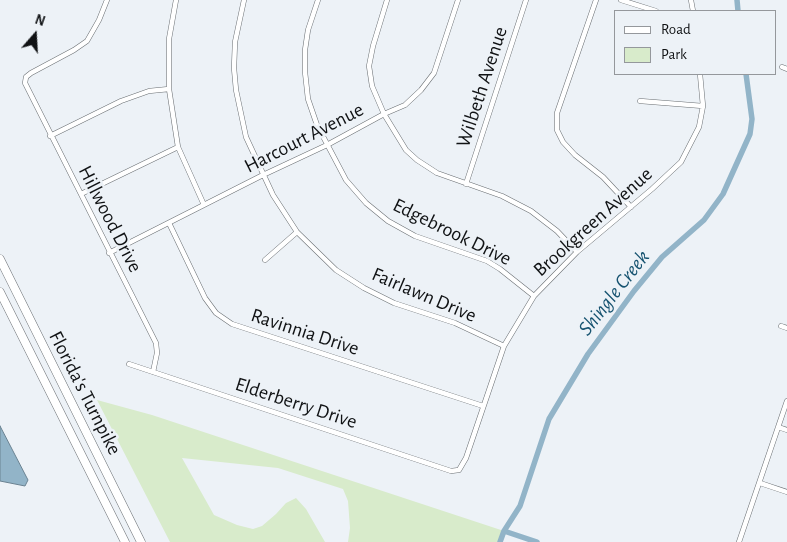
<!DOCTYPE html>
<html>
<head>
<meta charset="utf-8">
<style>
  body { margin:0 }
  #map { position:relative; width:787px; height:542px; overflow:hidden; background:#edf2f7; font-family:"Alegreya Sans",sans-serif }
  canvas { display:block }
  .legend { position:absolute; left:614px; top:10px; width:162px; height:65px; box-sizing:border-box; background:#edf2f7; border:1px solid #95989c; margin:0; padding:6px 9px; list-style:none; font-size:15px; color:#101214 }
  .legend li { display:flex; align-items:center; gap:10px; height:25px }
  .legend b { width:25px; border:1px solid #95989c }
  .north { position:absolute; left:10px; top:10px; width:50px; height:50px; -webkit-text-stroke:4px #edf2f7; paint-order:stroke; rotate:19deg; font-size:14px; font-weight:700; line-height:20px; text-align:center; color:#101214 }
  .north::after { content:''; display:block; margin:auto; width:18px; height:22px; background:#101214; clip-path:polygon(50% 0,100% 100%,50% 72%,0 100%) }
</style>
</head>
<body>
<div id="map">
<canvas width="787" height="542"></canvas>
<ul class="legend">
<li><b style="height:6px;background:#fff"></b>Road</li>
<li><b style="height:14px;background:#d8ebcb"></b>Park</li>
</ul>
<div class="north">N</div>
</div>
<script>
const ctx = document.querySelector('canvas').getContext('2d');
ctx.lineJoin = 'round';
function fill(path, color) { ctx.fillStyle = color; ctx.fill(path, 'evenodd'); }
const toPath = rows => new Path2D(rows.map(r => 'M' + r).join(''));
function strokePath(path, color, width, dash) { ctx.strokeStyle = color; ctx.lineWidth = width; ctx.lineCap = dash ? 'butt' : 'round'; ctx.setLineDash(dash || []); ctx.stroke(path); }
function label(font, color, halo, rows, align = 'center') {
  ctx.font = font + ' "Alegreya Sans",sans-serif'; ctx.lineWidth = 5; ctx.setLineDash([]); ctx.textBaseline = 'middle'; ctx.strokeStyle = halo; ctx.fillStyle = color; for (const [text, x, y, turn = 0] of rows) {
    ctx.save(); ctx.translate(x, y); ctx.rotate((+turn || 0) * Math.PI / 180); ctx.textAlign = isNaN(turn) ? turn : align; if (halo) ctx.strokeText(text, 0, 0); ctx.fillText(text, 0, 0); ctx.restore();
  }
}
const green = toPath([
  [97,400,152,415,504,531,500,542,348,542,350,528,348,501,343,489,278,468,182,458,214,515,237,525,253,529,262,526,276,514,286,503,296,498,306,509,325,542,170,542]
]);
const water = toPath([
  [0,426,28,480,25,486,0,481,0,426]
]);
const canal = toPath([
  [737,0,738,11],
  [504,531,537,542],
  [500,542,504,531,520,506,549,419,588,354,634,291,662,257,704,220,723,194,750,134,752,119,746,74]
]);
const street = toPath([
  [107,0,99,20,87,41,74,50,31,73,26,77,25,83,156,343,157,353,153,372],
  [176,0,169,39,169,89,178,147,204,205],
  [244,0,235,42,234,68,236,90,246,137,273,195,297,232,336,270,364,288,394,303,455,323,504,346],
  [318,0,308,30,305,50,305,72,308,99,317,125,346,180,366,203,388,221,415,236,487,261,500,269,534,296],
  [387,0,373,46,369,66,372,86,384,114,406,150,417,160,437,173,502,196,531,211,557,231,577,252],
  [596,0,557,113,557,130,563,142,575,155,603,177,631,207],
  [621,0,656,11],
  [691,0,693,11],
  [782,67,787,69],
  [640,101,703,106],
  [50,136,121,101,149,91,169,89],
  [466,184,526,0],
  [81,194,178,147],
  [169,223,205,298,216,313,232,324,483,406],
  [109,253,263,175,327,145,384,114,405,105,421,90,434,73,458,0],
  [265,260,297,232],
  [781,326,787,328],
  [129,364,451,471,459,470,466,458,504,346,534,296,577,252,652,189,681,162,699,127,703,106,700,74],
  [778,427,787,430],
  [760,483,787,492],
  [739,542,787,401]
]);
const highway = toPath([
  [0,259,141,542],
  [0,292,125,542]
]);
const streetNames = [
  ["Wilbeth Avenue",482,87,-72],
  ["Harcourt Avenue",304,138,-27],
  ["Hillwood Drive",110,219,63],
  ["Brookgreen Avenue",593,222,-42],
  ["Edgebrook Drive",452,232,26],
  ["Fairlawn Drive",424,295,23],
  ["Ravinnia Drive",305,332,18],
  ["Florida's Turnpike",85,393,63],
  ["Elderberry Drive",296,403,18]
];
const waterNames = [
  ["Shingle Creek",614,293,-52]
];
fill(green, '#d8ebcb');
fill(water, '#92b4c8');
strokePath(water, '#6b8392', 1);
strokePath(canal, '#92b4c8', 5.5);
strokePath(street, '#696e72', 5.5);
strokePath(highway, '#696e72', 9);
strokePath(street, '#fff', 4.5);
strokePath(highway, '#fff', 8);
label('20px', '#101214', '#edf2f7', streetNames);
label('italic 21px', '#185471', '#edf2f7', waterNames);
</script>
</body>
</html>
